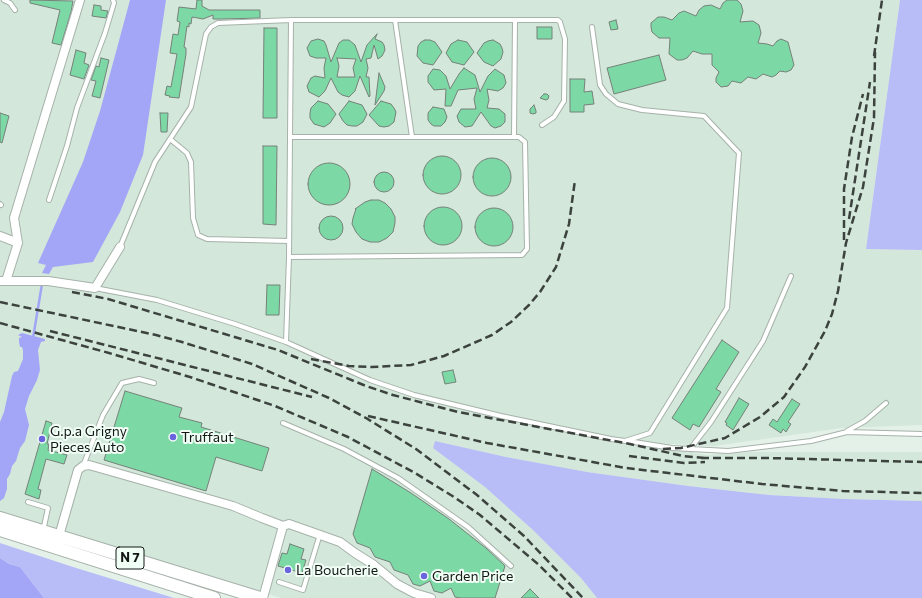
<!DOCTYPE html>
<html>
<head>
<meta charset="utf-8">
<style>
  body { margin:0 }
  canvas { display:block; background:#e4f1e8 }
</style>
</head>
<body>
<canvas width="922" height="598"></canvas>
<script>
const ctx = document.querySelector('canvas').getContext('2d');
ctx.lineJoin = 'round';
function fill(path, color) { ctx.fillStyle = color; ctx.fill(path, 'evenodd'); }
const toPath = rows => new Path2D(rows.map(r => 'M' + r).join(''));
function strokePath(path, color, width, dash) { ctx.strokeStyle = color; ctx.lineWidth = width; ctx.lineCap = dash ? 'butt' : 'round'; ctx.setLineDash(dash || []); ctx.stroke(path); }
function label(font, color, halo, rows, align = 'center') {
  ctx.font = font + ' Commissioner,sans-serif'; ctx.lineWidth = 4; ctx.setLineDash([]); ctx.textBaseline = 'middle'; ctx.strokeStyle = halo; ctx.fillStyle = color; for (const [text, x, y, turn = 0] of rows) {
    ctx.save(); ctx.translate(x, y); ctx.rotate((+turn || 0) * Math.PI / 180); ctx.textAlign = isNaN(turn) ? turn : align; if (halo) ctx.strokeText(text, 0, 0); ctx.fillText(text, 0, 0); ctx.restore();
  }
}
const built = toPath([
  [0,0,900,0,866,249,922,250,922,425,842,428,714,446,630,442,707,455,749,452,922,452,922,501,844,499,769,495,688,486,587,472,506,457,435,441,433,448,485,487,534,531,581,578,597,598,281,598,0,512]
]);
const green = toPath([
  [900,0,922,0,922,250,866,249],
  [435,441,506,457,587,472,688,486,769,495,844,499,922,501,922,598,597,598,581,578,534,531,485,487,433,448],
  [0,543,73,567,174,598,44,598,20,567,9,564,0,558]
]);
const water = toPath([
  [130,0,166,0,143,155,120,212,93,262,53,267,49,274,42,273,46,265,38,263,83,162,100,111],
  [22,333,45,339,45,341,41,342,38,350,40,370,37,380,29,396,25,409,29,425,25,441,20,448,16,461,12,466,10,474,7,479,7,489,4,498,0,501,0,422,4,412,12,376,14,372,18,371,23,359,23,350,22,347,20,347,19,342,19,338,22,337,18,335],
  [0,558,9,564,20,567,44,598,0,598]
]);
const stream = toPath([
  [33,338,42,284]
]);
const building = toPath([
  [30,0,73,1,71,12,61,45,52,43,60,10,30,3,30,0],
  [197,0,202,0,202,6,209,10,260,10,260,18,223,19,213,19,213,15,203,19,192,17,191,24,189,23,189,27,187,26,184,47,186,48,186,54,179,98,169,97,170,96,165,95,167,86,171,87,177,54,170,53,173,34,178,35,180,22,177,21,179,7,196,9,197,0],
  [727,0,737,0,741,4,743,11,740,22,753,21,759,25,761,33,758,43,767,44,773,46,777,41,781,39,788,42,794,65,791,70,786,72,780,71,776,75,772,77,763,74,756,79,748,77,741,83,732,81,728,86,721,87,716,82,716,78,719,72,712,65,712,54,702,54,693,51,687,58,682,60,677,60,669,54,670,38,659,38,652,32,651,27,651,23,658,17,664,17,672,20,679,13,684,11,696,16,699,10,704,6,711,5,720,9,723,3,727,0],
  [94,5,101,6,101,10,108,11,106,18,92,16,94,5],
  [616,20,618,29,611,30,609,22,616,20],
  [537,27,552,27,552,39,537,39,537,27],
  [264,28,277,28,277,118,263,118,264,28],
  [377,34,375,39,382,42,384,45,385,50,382,56,378,59,374,45,371,58,366,59,368,68,366,77,369,77,370,96,369,97,360,76,355,91,349,97,342,95,338,92,331,78,325,91,319,97,309,92,307,86,311,78,315,76,325,78,324,68,326,58,316,58,310,56,307,48,311,41,318,39,324,41,326,45,331,62,339,43,343,40,349,40,355,45,361,62,367,45,377,34],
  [337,58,356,59,353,68,355,77,337,77,339,66,337,58],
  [425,40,430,40,435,42,442,52,433,65,423,63,417,56,418,46,421,42,425,40],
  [458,40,467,42,474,52,464,65,452,62,446,53,451,44,458,40],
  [493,40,500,44,502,48,503,52,501,59,493,66,484,62,477,53,484,43,488,41,493,40],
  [76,50,86,53,84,63,89,65,84,79,70,75,76,50],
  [659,55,666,80,614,94,607,68,659,55],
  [101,58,109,60,100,98,92,96,96,81,91,80,96,66,99,67,101,58],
  [464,68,475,75,480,92,488,76,495,69,504,75,506,83,503,88,498,91,487,89,489,100,487,108,499,109,505,114,505,122,501,126,495,128,491,126,481,112,472,126,465,127,459,122,457,116,461,109,476,109,474,99,477,88,458,90,451,106,445,106,446,89,434,90,428,82,428,76,433,69,440,70,446,76,450,89,459,74,464,68],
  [379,73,385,87,384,91,375,105,379,73],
  [570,79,585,79,584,92,592,91,594,104,584,105,584,112,570,112,570,79],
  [544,94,547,94,549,96,548,99,546,100,540,98,544,94],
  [318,101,328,104,336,114,330,123,324,127,314,124,310,118,310,113,311,108,318,101],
  [349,101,362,105,367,114,363,122,357,126,352,126,347,125,343,121,339,114,349,101],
  [381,101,391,104,394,108,396,112,394,122,389,126,384,127,379,126,369,115,381,101],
  [534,105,536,111,536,113,533,114,530,113,530,109,534,105],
  [433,107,444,109,447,117,445,122,441,126,434,126,431,124,428,120,428,113,433,107],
  [0,113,9,116,2,143,0,142,0,113],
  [160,113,168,113,167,132,161,132,160,113],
  [263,146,277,146,276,225,263,224,263,146],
  '423 175a19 19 0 1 1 38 0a19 19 0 1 1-38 0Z',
  '473 177a19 19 0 1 1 38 0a19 19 0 1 1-38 0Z',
  '308 184a21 21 0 1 1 42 0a21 21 0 1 1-42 0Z',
  '374 182a10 10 0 1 1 20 0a10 10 0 1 1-20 0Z',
  [371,200,379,200,385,203,391,209,395,217,395,223,393,232,387,238,379,242,370,242,362,239,356,232,352,224,353,218,356,209,355,209,365,202,371,200],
  '424 226a19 19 0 1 1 38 0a19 19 0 1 1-38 0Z',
  '475 227a19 19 0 1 1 38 0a19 19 0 1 1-38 0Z',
  '319 228a12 12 0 1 1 24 0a12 12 0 1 1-24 0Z',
  [267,285,280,285,279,315,266,315,267,285],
  [722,340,739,352,716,389,721,392,699,427,693,424,690,430,672,418,722,340],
  [453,370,456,382,445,384,442,372,453,370],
  [125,391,182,408,179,417,202,423,201,427,269,448,262,471,216,457,206,491,104,460,125,391],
  [739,398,749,404,733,430,726,425,727,423,725,422,739,398],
  [792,399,800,404,788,422,791,424,789,427,786,432,783,429,781,433,769,425,773,419,777,422,792,399],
  [46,421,52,423,47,444,49,444,48,450,67,455,64,464,46,459,38,489,41,490,39,499,25,494,46,421],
  [372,469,411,493,449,519,487,549,505,566,495,598,461,598,455,597,451,588,442,593,434,591,430,581,420,586,413,584,408,575,394,570,390,562,375,557,370,548,357,543,353,534,372,469],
  [290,544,304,549,301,559,306,560,302,573,278,566,282,553,287,554,290,544],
  [530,589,539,598,521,598,530,589]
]);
const service = toPath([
  [4,0,10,3,15,10],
  [395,20,412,137],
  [514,137,515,20],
  [170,139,187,153,191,162,193,218,198,235,207,239,289,241],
  [49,200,67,146,77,108,105,33,114,3,113,0],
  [0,204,1,205],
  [120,247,155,162,191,107,206,34,211,27,218,23,291,20],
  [289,257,522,255,527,249,525,142,519,137,290,137],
  [95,288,157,300,235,324,286,342,370,380,414,395,501,416,611,439,625,441,650,433,727,308,739,153,704,116,642,110,618,104,606,94,600,85,592,27],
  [286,342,289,257,291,20,558,20,560,22,565,39,564,101,554,117,542,125],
  [283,423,344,449,398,478,468,527,511,566],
  [847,431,865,421,886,403],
  [628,441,672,448,728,451,811,441,847,432,922,434],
  [690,449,711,422,763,341,791,276],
  [83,466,103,415,122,383,139,379,154,383],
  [28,502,48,508,43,531],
  [279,582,303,590,320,534]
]);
const minor = toPath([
  [0,236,18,243],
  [0,281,48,281,95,288,120,247],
  [6,281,18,243,14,218,80,0],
  [60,541,59,536,78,470,83,466,89,465,233,506,262,518,283,526,289,524,340,542,355,553,374,565,397,584,414,593,431,598],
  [263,598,283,526]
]);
const primary = toPath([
  [0,518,260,598],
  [0,530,214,598]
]);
const rail = toPath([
  [874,56,882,0],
  [849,219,870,82],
  [844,240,844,189,852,137,863,94],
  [72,292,108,299,278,350,366,386,393,395,458,412,630,444,683,456,705,458],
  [0,302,156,335,182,342,252,364,329,398,366,418,416,449,477,495,524,536,583,598],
  [0,323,109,353,190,377,275,406,348,437,415,473,454,497,480,515,539,565,572,598],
  [50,331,312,397],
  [311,359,349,366,371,367,411,365,444,356,492,335,511,322,529,305,540,292,556,267,569,224,575,180],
  [368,416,487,443,626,468,762,484,843,491,922,493],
  [663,449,681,448,725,438,760,417,784,397,805,367,825,331,832,314,838,291,846,243,863,187,874,118,875,52],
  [629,456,684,463,705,462],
  [701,458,768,458,922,462]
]);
const markers = [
  [173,437,4,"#6a64dd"],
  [42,439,4,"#6a64dd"],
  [288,570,4,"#6a64dd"],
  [424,576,4,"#6a64dd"]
];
const shields = [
  [130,558,28]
];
const shieldNames = [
  ["N 7",130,558]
];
const poiNames = [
  ["G.p.a Grigny",50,431],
  ["Pieces Auto",50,447],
  ["Truffaut",181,437],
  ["La Boucherie",296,570],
  ["Garden Price",432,576]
];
fill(built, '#d3e7da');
fill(green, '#b8bcf7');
fill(water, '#a3a6f7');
strokePath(stream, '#a3a6f7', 2.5);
fill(building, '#7cd8a4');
strokePath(building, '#76827a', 1);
strokePath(service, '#a6b2aa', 6);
strokePath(minor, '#a6b2aa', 10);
strokePath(primary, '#a6b2aa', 14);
strokePath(service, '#fff', 4);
strokePath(minor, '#fff', 8);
strokePath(primary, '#fff', 12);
strokePath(rail, '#3c433e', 2.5, [8, 4]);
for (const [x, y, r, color] of markers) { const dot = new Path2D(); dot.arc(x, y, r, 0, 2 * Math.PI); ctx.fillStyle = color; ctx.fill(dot); strokePath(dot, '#f1fef6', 1.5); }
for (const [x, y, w] of shields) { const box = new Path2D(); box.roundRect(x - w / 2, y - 11, w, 22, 3); ctx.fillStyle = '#f1fef6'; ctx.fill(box); strokePath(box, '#131815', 1); }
label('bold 13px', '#131815', null, shieldNames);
label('14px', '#131815', '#f1fef6', poiNames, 'left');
</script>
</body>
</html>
